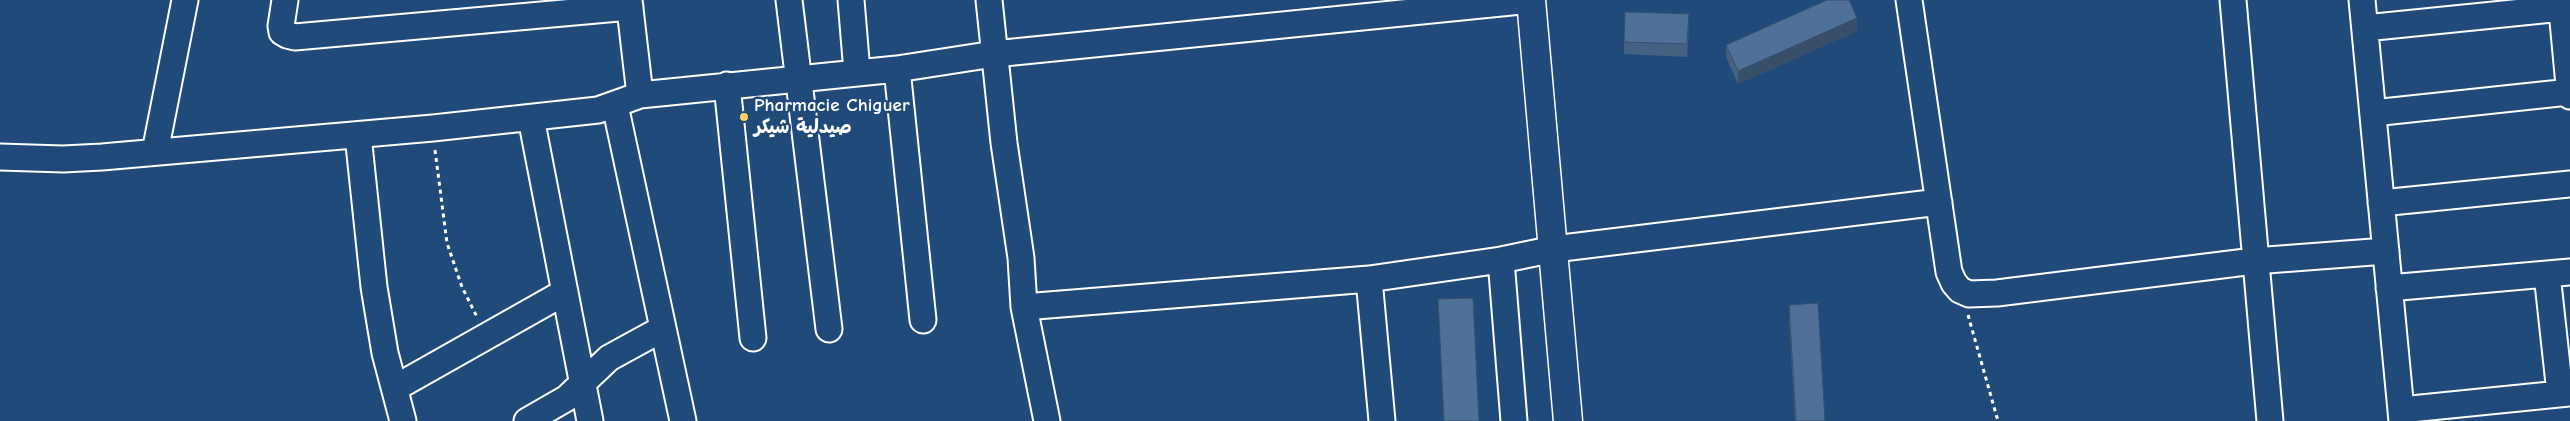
<!DOCTYPE html>
<html>
<head>
<meta charset="utf-8">
<style>
  body { margin:0 }
  canvas { display:block; background:#1f4a7a }
</style>
</head>
<body>
<canvas width="2570" height="421"></canvas>
<script>
const ctx = document.querySelector('canvas').getContext('2d');
ctx.lineJoin = 'round';
const toPath = rows => new Path2D(rows.map(r => 'M' + r).join(''));
function strokePath(path, color, width, dash) { ctx.strokeStyle = color; ctx.lineWidth = width; ctx.lineCap = dash ? 'butt' : 'round'; ctx.setLineDash(dash || []); ctx.stroke(path); }
function fill(path, color) { ctx.fillStyle = color; ctx.fill(path, 'evenodd'); }
function label(font, color, halo, rows, align = 'center') {
  ctx.font = font + ' "Comic Neue","Playpen Sans Arabic",sans-serif'; ctx.lineWidth = 5; ctx.setLineDash([]); ctx.textBaseline = 'middle'; ctx.strokeStyle = halo; ctx.fillStyle = color; for (const [text, x, y, turn = 0] of rows) {
    ctx.save(); ctx.translate(x, y); ctx.rotate((+turn || 0) * Math.PI / 180); ctx.textAlign = isNaN(turn) ? turn : align; if (halo) ctx.strokeText(text, 0, 0); ctx.fillText(text, 0, 0); ctx.restore();
  }
}
const path = toPath([
  [435,150,447,243,462,287,477,317],
  [1968,315,1998,421]
]);
const minor = toPath([
  [285,0,281,26,282,32,287,35,295,37,630,7],
  [629,0,640,95],
  [789,0,829,329],
  [851,0,857,72],
  [989,0,1004,143,1021,258,1024,307,1047,421],
  [1909,0,1949,272,1954,283,1960,290,1969,294,1997,293,2254,261,2386,251],
  [2233,0,2270,421],
  [2362,0,2402,421],
  [2561,0,2570,96],
  [2365,28,2562,8],
  [897,69,923,320],
  [727,85,753,338],
  [615,105,683,421],
  [2373,113,2570,92],
  [531,118,590,421],
  [358,135,374,287,385,353,403,421],
  [155,152,185,0],
  [0,157,63,159,102,157,433,128,598,110,640,95,897,69,994,54,1531,0],
  [2381,203,2570,184],
  [1501,260,1514,421],
  [2547,274,2560,393],
  [1369,279,1382,421],
  [2389,288,2570,272],
  [1024,307,1369,279,1501,260,1554,249,1939,202],
  [395,388,565,292],
  [2401,410,2570,393],
  [527,421,567,398,609,358,662,329]
]);
const major = toPath([
  [1531,0,1568,421]
]);
const wall = toPath([
  [1689,27,1687,57,1624,54,1624,42],
  [1857,31,1738,84,1726,57,1726,45],
  [1438,299,1479,421,1444,421],
  [1789,305,1825,421,1795,421,1789,320]
]);
const shadedWall = toPath([
  [1857,18,1857,31,1738,84,1738,71]
]);
const building = toPath([
  [1827,0,1849,0,1857,18,1738,71,1726,45,1827,0],
  [1625,12,1689,14,1687,44,1624,42,1625,12],
  [1473,298,1479,421,1444,421,1438,299,1473,298],
  [1818,303,1825,421,1796,421,1789,305,1818,303]
]);
const markers = [
  [744,117,5,"#ffd166"]
];
const poiNames = [
  ["Pharmacie Chiguer",754,106],
  ["صيدلية شيكر",754,128]
];
strokePath(minor, '#fff', 29);
strokePath(major, '#fff', 31);
strokePath(path, '#fff', 3, [4, 4]);
strokePath(minor, '#1f4a7a', 25);
strokePath(major, '#1f4a7a', 28);
fill(wall, '#456182');
fill(shadedWall, '#384f6a');
fill(building, '#507197');
strokePath(building, '#384f6a', 1);
for (const [x, y, r, color] of markers) { const dot = new Path2D(); dot.arc(x, y, r, 0, 2 * Math.PI); ctx.fillStyle = color; ctx.fill(dot); strokePath(dot, '#1f4a7a', 2); }
label('bold 19px', '#fff', '#1f4a7a', poiNames, 'left');
</script>
</body>
</html>
